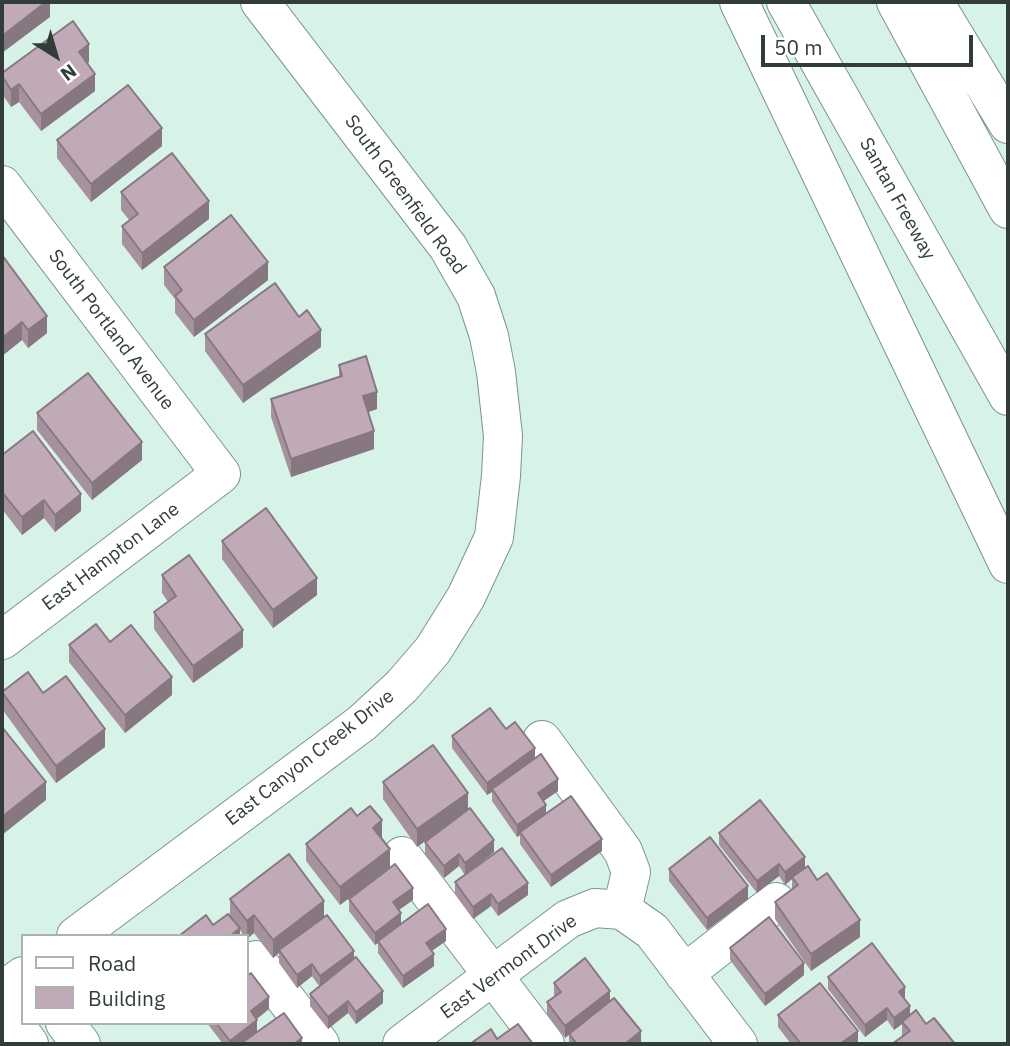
<!DOCTYPE html>
<html>
<head>
<meta charset="utf-8">
<style>
  body { margin:0 }
  #map { position:relative; width:1010px; height:1046px; overflow:hidden; background:#d7f2e7; font-family:"IBM Plex Sans",sans-serif }
  canvas { display:block }
  .frame { position:absolute; inset:0; border:4px solid #323d39; pointer-events:none }
  .legend { position:absolute; left:21px; top:934px; width:228px; height:91px; box-sizing:border-box; background:#fff; border:2px solid #adb1b0; margin:0; padding:9px 12px; list-style:none; font-size:21px; color:#323d39 }
  .legend li { display:flex; align-items:center; gap:14px; height:35px }
  .legend b { width:35px; border:2px solid #adb1b0 }
  .north { position:absolute; left:21px; top:21px; width:70px; height:70px; -webkit-text-stroke:5px #fff; paint-order:stroke; rotate:143deg; font-size:19px; font-weight:700; line-height:28px; text-align:center; color:#323d39 }
  .north::after { content:''; display:block; margin:auto; width:24px; height:32px; background:#323d39; clip-path:polygon(50% 0,100% 100%,50% 72%,0 100%) }
  .scale { position:absolute; left:761px; top:35px; width:212px; height:32px; box-sizing:border-box; border:4px solid #323d39; border-top:0; padding-left:9px; font-size:21px; line-height:24px; white-space:nowrap; color:#323d39; -webkit-text-stroke:5px #fff; paint-order:stroke }
</style>
</head>
<body>
<div id="map">
<canvas width="1010" height="1046"></canvas>
<div class="frame"></div>
<ul class="legend">
<li><b style="height:9px;background:#fff"></b>Road</li>
<li><b style="height:19px;background:#c1aab7"></b>Building</li>
</ul>
<div class="north">N</div>
<div class="scale">50 m</div>
</div>
<script>
const ctx = document.querySelector('canvas').getContext('2d');
ctx.lineJoin = 'round';
const toPath = rows => new Path2D(rows.map(r => 'M' + r).join(''));
function strokePath(path, color, width, dash) { ctx.strokeStyle = color; ctx.lineWidth = width; ctx.lineCap = dash ? 'butt' : 'round'; ctx.setLineDash(dash || []); ctx.stroke(path); }
function fill(path, color) { ctx.fillStyle = color; ctx.fill(path, 'evenodd'); }
function label(font, color, halo, rows, align = 'center') {
  ctx.font = font + ' "IBM Plex Sans",sans-serif'; ctx.lineWidth = 6; ctx.setLineDash([]); ctx.textBaseline = 'middle'; ctx.strokeStyle = halo; ctx.fillStyle = color; for (const [text, x, y, turn = 0] of rows) {
    ctx.save(); ctx.translate(x, y); ctx.rotate((+turn || 0) * Math.PI / 180); ctx.textAlign = isNaN(turn) ? turn : align; if (halo) ctx.strokeText(text, 0, 0); ctx.fillText(text, 0, 0); ctx.restore();
  }
}
const minor = toPath([
  [2,185,221,474,2,640],
  [542,740,623,851,631,872,622,910],
  [402,856,545,1044],
  [76,936,362,723,402,686,433,650,466,597,494,537,501,476,503,436,496,372,489,336,476,296,448,247,260,2],
  [256,960,320,1044],
  [684,974,776,902],
  [2,991,23,976],
  [2,1007,29,1044],
  [65,1023,81,1044],
  [402,1044,568,919,595,908,622,910,652,931,738,1044]
]);
const highway = toPath([
  [739,2,1008,564],
  [786,2,1008,396],
  [896,2,1008,209],
  [934,2,1008,124]
]);
const wall = toPath([
  [89,62,88,63,95,91,41,131,19,102,11,107,2,94,2,73],
  [57,140,162,146,91,202,57,158],
  [121,192,209,219,142,270,122,244,122,226,130,221,121,210],
  [2,255,47,333,28,348,22,340,2,356],
  [164,267,268,280,194,337,175,313,175,299,164,285],
  [299,317,321,347,243,403,205,351,205,334],
  [339,365,377,409,368,412,374,449,291,477,271,417,271,399,339,377],
  [37,413,142,460,92,500,37,430],
  [2,455,81,511,55,532,44,518,22,535,2,509],
  [222,541,317,595,273,628,222,559],
  [162,575,243,647,193,683,154,629,154,612,168,602,162,593],
  [110,642,172,695,125,733,69,662,69,645],
  [2,692,43,693,105,747,56,783,2,709],
  [506,729,535,758,558,791,543,801,546,814,602,851,551,887,520,844,520,835,517,837,492,801,492,792,487,795,452,748,452,736],
  [383,782,468,809,494,852,466,874,528,895,498,916,491,906,473,919,455,894,455,882,465,875,459,866,444,878,425,854,425,842,454,820,417,847,383,799],
  [357,816,382,838,390,867,340,905,306,861,306,844],
  [719,833,805,868,860,937,811,971,775,919,775,902,792,889,792,879,785,885,779,876,757,893,719,845],
  [669,869,748,899,707,930,669,881],
  [230,899,324,917,383,1003,356,1024,348,1013,328,1029,310,1006,310,994,319,986,312,976,297,988,279,963,279,953,273,958,254,933,244,936,240,930,240,936,179,936,213,925,230,915],
  [349,899,413,900,399,910,401,923,446,941,431,951,434,966,403,988,378,953,378,943,375,945,349,911],
  [730,948,804,975,765,1006,730,960],
  [828,977,905,999,905,1000,910,1016,926,1024,955,1044,902,1037,902,1024,894,1030,887,1020,865,1037,828,989],
  [554,983,610,1001,643,1044,569,1044,569,1034,565,1038,547,1014,547,1002,555,996,554,995],
  [269,1009,257,1019,257,1032,302,1044,223,1044,207,1023,247,1023],
  [778,1015,858,1043,856,1044,791,1044,778,1027]
]);
const shadedWall = toPath([
  [46,2,50,2,50,17,2,53,2,36],
  [89,44,89,62,79,69,79,52],
  [95,74,95,91,41,131,41,114],
  [19,84,19,102,11,107,11,90],
  [162,128,162,146,91,202,91,184],
  [209,201,209,219,142,270,142,253],
  [268,262,268,280,194,337,194,320],
  [47,316,47,333,28,348,28,330],
  [22,322,22,340,2,356,2,338],
  [321,330,321,347,243,403,243,385],
  [377,392,377,409,363,414,363,396],
  [374,431,374,449,291,477,291,459],
  [142,442,142,460,92,500,92,483],
  [81,494,81,511,55,532,55,515],
  [44,500,44,518,22,535,22,517],
  [317,578,317,595,273,628,273,610],
  [243,630,243,647,193,683,193,666],
  [172,677,172,695,125,733,125,715],
  [105,729,105,747,56,783,56,766],
  [535,748,535,760,492,789,492,792,487,795,487,783],
  [558,779,558,791,538,805,538,793],
  [46,782,46,800,2,835,2,817],
  [468,793,468,810,417,847,417,829],
  [546,805,546,817,520,832,520,835,517,837,517,825],
  [382,820,382,838,373,845,373,828],
  [602,839,602,851,551,887,551,875],
  [494,840,494,852,465,875,465,863],
  [390,849,390,867,340,905,340,887],
  [459,854,459,866,444,878,444,866],
  [805,857,805,869,792,877,792,879,785,885,785,872],
  [779,864,779,876,757,893,757,881],
  [528,883,528,895,498,916,498,904],
  [748,886,748,899,707,930,707,918],
  [413,888,413,900,393,914,393,902],
  [491,894,491,906,473,919,473,907],
  [324,901,324,918,279,950,279,953,273,958,273,940],
  [401,913,401,925,378,941,378,943,375,945,375,933],
  [254,915,254,933,247,939,247,921],
  [860,920,860,937,811,971,811,954],
  [240,928,240,936,230,936],
  [446,929,446,941,426,955,426,943],
  [354,951,354,963,320,988,320,976],
  [434,954,434,966,403,988,403,976],
  [804,963,804,975,765,1006,765,994],
  [312,964,312,976,297,988,297,975],
  [905,987,905,999,899,1004,899,992],
  [383,991,383,1003,356,1024,356,1012],
  [610,991,610,1003,565,1038,565,1026],
  [269,997,269,1009,251,1023,251,1011],
  [348,1001,348,1013,328,1029,328,1017],
  [910,1006,910,1018,902,1022,902,1024,894,1030,894,1018],
  [887,1008,887,1020,865,1037,865,1025],
  [257,1020,257,1032,241,1044,230,1044,230,1041],
  [641,1031,641,1043,625,1044],
  [858,1031,858,1043,856,1044,840,1044],
  [302,1038,302,1044,294,1044]
]);
const building = toPath([
  [2,2,46,2,2,36,2,2],
  [73,21,89,44,79,52,95,74,41,114,19,84,11,90,2,76,2,73,73,21],
  [128,85,162,128,91,184,57,140,128,85],
  [172,153,209,201,142,253,122,226,138,214,121,192,172,153],
  [231,215,268,262,194,320,175,296,182,290,164,267,231,215],
  [2,255,47,316,28,330,22,322,2,338,2,255],
  [275,283,299,317,307,310,321,330,243,385,205,334,275,283],
  [366,356,377,392,363,396,374,431,291,459,271,399,342,376,339,365,366,356],
  [88,373,142,442,92,483,37,413,88,373],
  [33,431,81,494,55,515,44,500,22,517,2,492,2,455,33,431],
  [266,508,317,578,273,610,222,541,266,508],
  [189,555,243,630,193,666,154,612,176,596,162,575,189,555],
  [96,624,110,642,131,625,172,677,125,715,69,645,96,624],
  [28,672,43,693,66,676,105,729,56,766,2,692,28,672],
  [490,708,506,729,515,722,535,748,487,783,452,736,490,708],
  [2,727,46,782,2,817,2,727],
  [433,745,468,793,417,829,383,782,433,745],
  [541,754,558,779,538,793,546,805,517,825,492,789,541,754],
  [571,796,602,839,551,875,520,832,571,796],
  [760,800,805,857,785,872,779,864,757,881,719,833,760,800],
  [370,806,382,820,373,828,390,849,340,887,306,844,351,808,357,816,370,806],
  [470,808,494,840,465,863,459,854,444,866,425,842,470,808],
  [710,837,748,886,707,918,669,869,710,837],
  [502,848,528,883,498,904,491,894,473,907,455,882,502,848],
  [289,854,324,901,273,940,254,915,247,921,230,899,289,854],
  [395,864,413,888,393,902,401,913,375,933,349,899,395,864],
  [808,866,817,880,827,873,860,920,811,954,775,902,798,885,792,877,808,866],
  [428,904,446,929,426,943,434,954,403,976,378,941,428,904],
  [228,914,240,928,230,936,179,936,206,915,213,925,228,914],
  [327,915,354,951,320,976,312,964,297,975,279,950,327,915],
  [769,917,804,963,765,994,730,948,769,917],
  [872,943,905,987,899,992,910,1006,894,1018,887,1008,865,1025,828,977,872,943],
  [356,957,383,991,356,1012,348,1001,328,1017,310,994,356,957],
  [585,958,610,991,565,1026,547,1002,561,992,554,983,585,958],
  [251,973,269,997,251,1011,257,1020,230,1041,216,1023,247,1023,247,976,251,973],
  [820,983,858,1031,840,1044,801,1044,778,1015,820,983],
  [614,998,641,1031,625,1044,577,1044,569,1034,614,998],
  [916,1010,926,1024,934,1018,955,1044,892,1044,910,1031,902,1022,916,1010],
  [284,1013,302,1038,294,1044,240,1044,284,1013],
  [518,1024,533,1044,470,1044,491,1029,497,1039,518,1024]
]);
const streetNames = [
  ["South Greenfield Road",405,195,54],
  ["Santan Freeway",897,199,61],
  ["South Portland Avenue",111,330,53],
  ["East Hampton Lane",111,557,-37],
  ["East Canyon Creek Drive",310,758,-38],
  ["East Vermont Drive",509,967,-36]
];
strokePath(minor, '#7b958b', 40);
strokePath(highway, '#7b958b', 40);
strokePath(minor, '#fff', 38);
strokePath(highway, '#fff', 38);
fill(wall, '#a6929d');
fill(shadedWall, '#877780');
fill(building, '#c1aab7');
strokePath(building, '#877780', 2);
label('19px', '#323d39', '#fff', streetNames);
</script>
</body>
</html>
